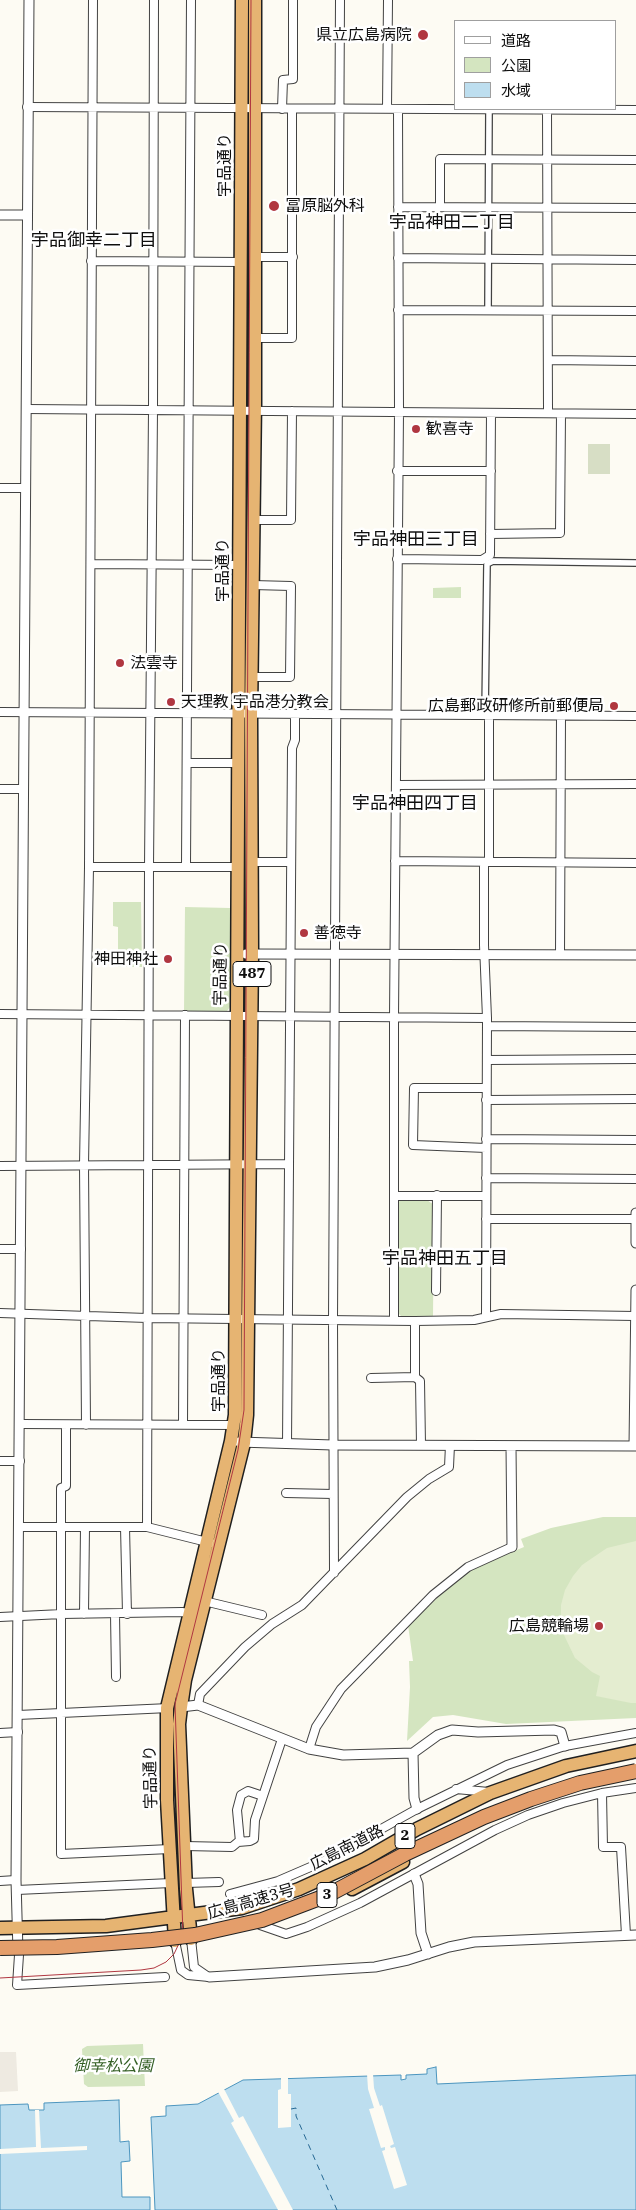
<!DOCTYPE html>
<html>
<head>
<meta charset="utf-8">
<style>
  body { margin:0 }
  #map { position:relative; width:636px; height:2210px; overflow:hidden; background:#fdfbf3; font-family:"IBM Plex Serif","Noto Sans JP",serif }
  canvas { display:block }
  .legend { position:absolute; left:454px; top:20px; width:162px; height:90px; box-sizing:border-box; background:#fff; border:1px solid #9f9f9f; margin:0; padding:6px 9px; list-style:none; font-size:15px; color:#0f0f0f }
  .legend li { display:flex; align-items:center; gap:10px; height:25px }
  .legend b { width:25px; border:1px solid #9f9f9f }
</style>
</head>
<body>
<div id="map">
<canvas width="636" height="2210"></canvas>
<ul class="legend">
<li><b style="height:6px;background:#fff"></b>道路</li>
<li><b style="height:14px;background:#d4e5c0"></b>公園</li>
<li><b style="height:14px;background:#bddeef"></b>水域</li>
</ul>
</div>
<script>
const ctx = document.querySelector('canvas').getContext('2d');
ctx.lineJoin = 'round';
function fill(path, color) { ctx.fillStyle = color; ctx.fill(path, 'evenodd'); }
const toPath = rows => new Path2D(rows.map(r => 'M' + r).join(''));
function strokePath(path, color, width, dash) { ctx.strokeStyle = color; ctx.lineWidth = width; ctx.lineCap = dash ? 'butt' : 'round'; ctx.setLineDash(dash || []); ctx.stroke(path); }
function label(font, color, halo, rows, align = 'center') {
  ctx.font = font + ' "IBM Plex Serif","Noto Sans JP",serif'; ctx.lineWidth = 5; ctx.setLineDash([]); ctx.textBaseline = 'middle'; ctx.strokeStyle = halo; ctx.fillStyle = color; for (const [text, x, y, turn = 0] of rows) {
    ctx.save(); ctx.translate(x, y); ctx.rotate((+turn || 0) * Math.PI / 180); ctx.textAlign = isNaN(turn) ? turn : align; if (halo) ctx.strokeText(text, 0, 0); ctx.fillText(text, 0, 0); ctx.restore();
  }
}
const green = toPath([
  [461,587,461,598,433,598,433,588],
  [113,902,141,902,142,967,118,967,118,927,113,926],
  [185,907,230,908,230,1007,227,1011,184,1012],
  [401,1200,427,1200,434,1205,433,1317,401,1316,397,1312,397,1203],
  [603,1517,636,1517,636,1718,506,1724,453,1715,433,1717,407,1741,410,1687,409,1661,413,1661,408,1625,461,1576,478,1566,524,1547,521,1539,551,1528],
  [143,2044,145,2086,88,2087,84,2084,82,2049,87,2046]
]);
const cemetery = toPath([
  [588,444,610,444,610,474,588,474]
]);
const pitch = toPath([
  [636,1541,636,1703,631,1703,596,1696,600,1676,592,1672,575,1658,563,1633,561,1618,561,1605,565,1590,573,1576,582,1565,607,1548]
]);
const plaza = toPath([
  [0,2052,16,2052,18,2091,0,2092]
]);
const water = toPath([
  [436,2067,437,2084,636,2075,636,2210,155,2210,151,2117,166,2116,166,2106,198,2104,243,2080,401,2075,401,2080,406,2079,406,2075,427,2074,427,2069,436,2067],
  [119,2100,120,2142,129,2141,130,2161,121,2162,122,2197,150,2197,150,2210,0,2210,0,2105,28,2104,29,2110,44,2110,44,2103,119,2100]
]);
const pier = toPath([
  [367,2074,373,2074,374,2088,380,2106,382,2105,394,2144,390,2146,391,2148,395,2147,407,2185,394,2189,382,2151,385,2150,385,2147,381,2148,369,2109,374,2108,368,2089],
  [281,2077,288,2077,288,2094,291,2094,291,2127,278,2128,278,2090,281,2089],
  [223,2087,239,2118,243,2116,293,2210,278,2210,231,2123,234,2121,217,2090],
  [35,2110,39,2110,41,2148,87,2146,87,2150,0,2154,0,2149,36,2147]
]);
const ferry = toPath([
  [291,2109,296,2108,296,2116,337,2210]
]);
const pedestrian = toPath([
  [488,310,489,110],
  [485,715,487,564,493,561,636,563]
]);
const minor = toPath([
  [27,107,636,110],
  [282,109,283,80,293,79,293,0],
  [387,109,388,0],
  [547,110,548,413],
  [398,207,636,208],
  [440,207,440,159,636,160],
  [254,257,293,257],
  [398,258,636,260],
  [91,261,241,262],
  [398,310,636,311],
  [255,338,292,338,292,109],
  [548,360,636,361],
  [27,409,636,414],
  [397,471,491,471],
  [0,488,26,488],
  [253,520,291,520,292,411],
  [490,534,560,533,561,414],
  [397,559,482,560,490,555,491,413],
  [91,564,239,565],
  [251,677,290,677,291,586,253,585],
  [0,712,636,716],
  [187,763,239,763],
  [396,785,636,784],
  [0,789,23,789],
  [395,861,636,863],
  [252,862,291,862],
  [484,862,484,945,487,1018,486,1317],
  [489,862,489,715],
  [186,866,191,0],
  [89,867,238,867],
  [560,955,561,715],
  [0,1014,487,1018],
  [487,1026,636,1027],
  [487,1060,636,1059],
  [486,1100,636,1099],
  [486,1139,636,1140],
  [486,1148,413,1145,414,1088,486,1088],
  [0,1166,289,1164],
  [486,1178,636,1179],
  [394,1196,486,1196],
  [486,1219,636,1219],
  [0,1249,21,1249],
  [436,1291,437,1195],
  [0,1313,147,1318,415,1321,474,1320,501,1314,635,1316],
  [394,1320,394,1017,399,412,398,109],
  [415,1321,415,1377,420,1381,421,1445],
  [371,1378,415,1377],
  [20,1424,234,1425],
  [66,1425,66,1486,61,1488,61,1854,170,1849],
  [86,1425,84,1165,89,867,93,0],
  [183,1425,185,1015],
  [287,1444,292,748,295,740,295,714],
  [0,1461,20,1461],
  [286,1493,333,1494],
  [20,1527,147,1527,211,1543],
  [125,1527,127,1614],
  [147,1527,149,866,153,410,154,0],
  [334,1573,333,1319,340,0],
  [204,1601,262,1615],
  [84,1614,85,1527],
  [115,1614,116,1677],
  [0,1617,62,1614,182,1612,188,1613],
  [198,1705,200,1694,245,1647,272,1624,302,1605,407,1497,429,1479,449,1467,450,1445],
  [18,1715,169,1708],
  [0,1733,18,1732],
  [309,1749,316,1727,341,1689,433,1595,468,1567,512,1547],
  [456,1789,489,1792],
  [602,1793,603,1847,621,1847,626,1935],
  [240,1842,237,1810,241,1795,248,1791,263,1796],
  [185,1846,232,1847,238,1842,250,1841,254,1839,255,1820,282,1739],
  [0,1881,16,1880],
  [186,1883,219,1882],
  [17,1890,171,1883],
  [230,1894,278,1881,322,1862,417,1809,507,1765,565,1746,636,1733],
  [260,1925,286,1934,307,1927,360,1903,495,1830,528,1815,563,1803,602,1793,636,1788],
  [191,1939,194,1967,207,1976],
  [175,1941,181,1970,188,1975,209,1977],
  [19,1955,17,1985,165,1977]
]);
const tertiary = toPath([
  [0,215,27,215],
  [246,954,636,955],
  [636,1213,636,1243],
  [239,1442,333,1445,636,1446],
  [511,1446,512,1547],
  [634,1446,636,1290],
  [181,1707,198,1705,309,1749,343,1755,413,1753,438,1735,452,1730,478,1732,554,1730,561,1732,565,1746],
  [413,1753,414,1798,417,1809],
  [414,1874,418,1884,421,1933,428,1954],
  [18,1952,16,1880,29,0],
  [209,1977,375,1967,408,1960,449,1947,474,1942,636,1935]
]);
const trunk = toPath([
  [352,1889,403,1862],
  [0,1928,106,1926,242,1908,299,1889,365,1859,417,1829,490,1793,566,1766,636,1751],
  [191,1939,186,1889,179,1724,181,1707,185,1680,244,1443,247,1415,252,954,251,715,255,403,255,0],
  [175,1941,167,1800,167,1708,231,1441,235,1415,242,0]
]);
const tram = toPath([
  [0,1978,141,1970,154,1968,166,1962,174,1954,183,1935,175,1704,238,1450,244,1410,251,0]
]);
const motorwayBridge = toPath([
  [0,1948,57,1947,152,1940,195,1935,262,1920,328,1895,405,1854,484,1817,531,1799,580,1783,636,1771]
]);
const markers = [
  [423,35,6,"#b03741"],
  [274,206,6,"#b03741"],
  [416,429,5,"#b03741"],
  [120,663,5,"#b03741"],
  [171,702,5,"#b03741"],
  [614,706,5,"#b03741"],
  [304,933,5,"#b03741"],
  [168,959,5,"#b03741"],
  [599,1626,5,"#b03741"]
];
const shields = [
  [252,974,38],
  [405,1836,20],
  [327,1895,20]
];
const shieldNames = [
  ["487",252,974],
  ["2",405,1836],
  ["3",327,1895]
];
const poiNames = [
  ["県立広島病院",412,35,"right"],
  ["冨原脳外科",285,206],
  ["歓喜寺",426,429],
  ["法雲寺",130,663],
  ["天理教 宇品港分教会",181,702],
  ["広島郵政研修所前郵便局",604,706,"right"],
  ["善徳寺",314,933],
  ["神田神社",158,959,"right"],
  ["広島競輪場",589,1626,"right"]
];
const streetNames = [
  ["宇品通り",225,165,-90],
  ["宇品通り",223,570,-90],
  ["宇品通り",221,974,-89],
  ["宇品通り",219,1380,-90],
  ["宇品通り",151,1777,-91],
  ["広島南道路",347,1848,-27],
  ["広島高速3号",251,1902,-16]
];
const parkNames = [
  ["御幸松公園",113,2066]
];
const neighbourhoodNames = [
  ["宇品神田二丁目",452,223],
  ["宇品御幸二丁目",94,241],
  ["宇品神田三丁目",416,540],
  ["宇品神田四丁目",415,804],
  ["宇品神田五丁目",445,1259]
];
fill(green, '#d4e5c0');
fill(cemetery, '#d7dec5');
fill(pitch, '#e4edd0');
fill(plaza, '#eeeae1');
fill(water, '#bddeef');
strokePath(water, '#4c95be', 1);
fill(pier, '#fdfbf3');
strokePath(ferry, '#266893', 1, [6, 5]);
strokePath(pedestrian, '#424242', 8);
strokePath(minor, '#424242', 10);
strokePath(tertiary, '#424242', 11);
strokePath(trunk, '#202020', 15);
strokePath(pedestrian, '#fff', 5.5);
strokePath(minor, '#fff', 8);
strokePath(tertiary, '#fff', 9);
strokePath(trunk, '#e6b472', 12);
strokePath(tram, '#b03741', 1);
strokePath(motorwayBridge, '#202020', 16, []);
strokePath(motorwayBridge, '#e49e6b', 14);
for (const [x, y, r, color] of markers) { const dot = new Path2D(); dot.arc(x, y, r, 0, 2 * Math.PI); ctx.fillStyle = color; ctx.fill(dot); strokePath(dot, '#fff', 2); }
for (const [x, y, w] of shields) { const box = new Path2D(); box.roundRect(x - w / 2, y - 12.5, w, 25, 4); ctx.fillStyle = '#fff'; ctx.fill(box); strokePath(box, '#0f0f0f', 1); }
label('bold 15px', '#0f0f0f', null, shieldNames);
label('16px', '#0f0f0f', '#fff', poiNames, 'left');
label('16px', '#0f0f0f', '#fff', streetNames);
label('italic 16px', '#356026', '#fff', parkNames);
label('18px', '#0f0f0f', '#fff', neighbourhoodNames);
</script>
</body>
</html>
